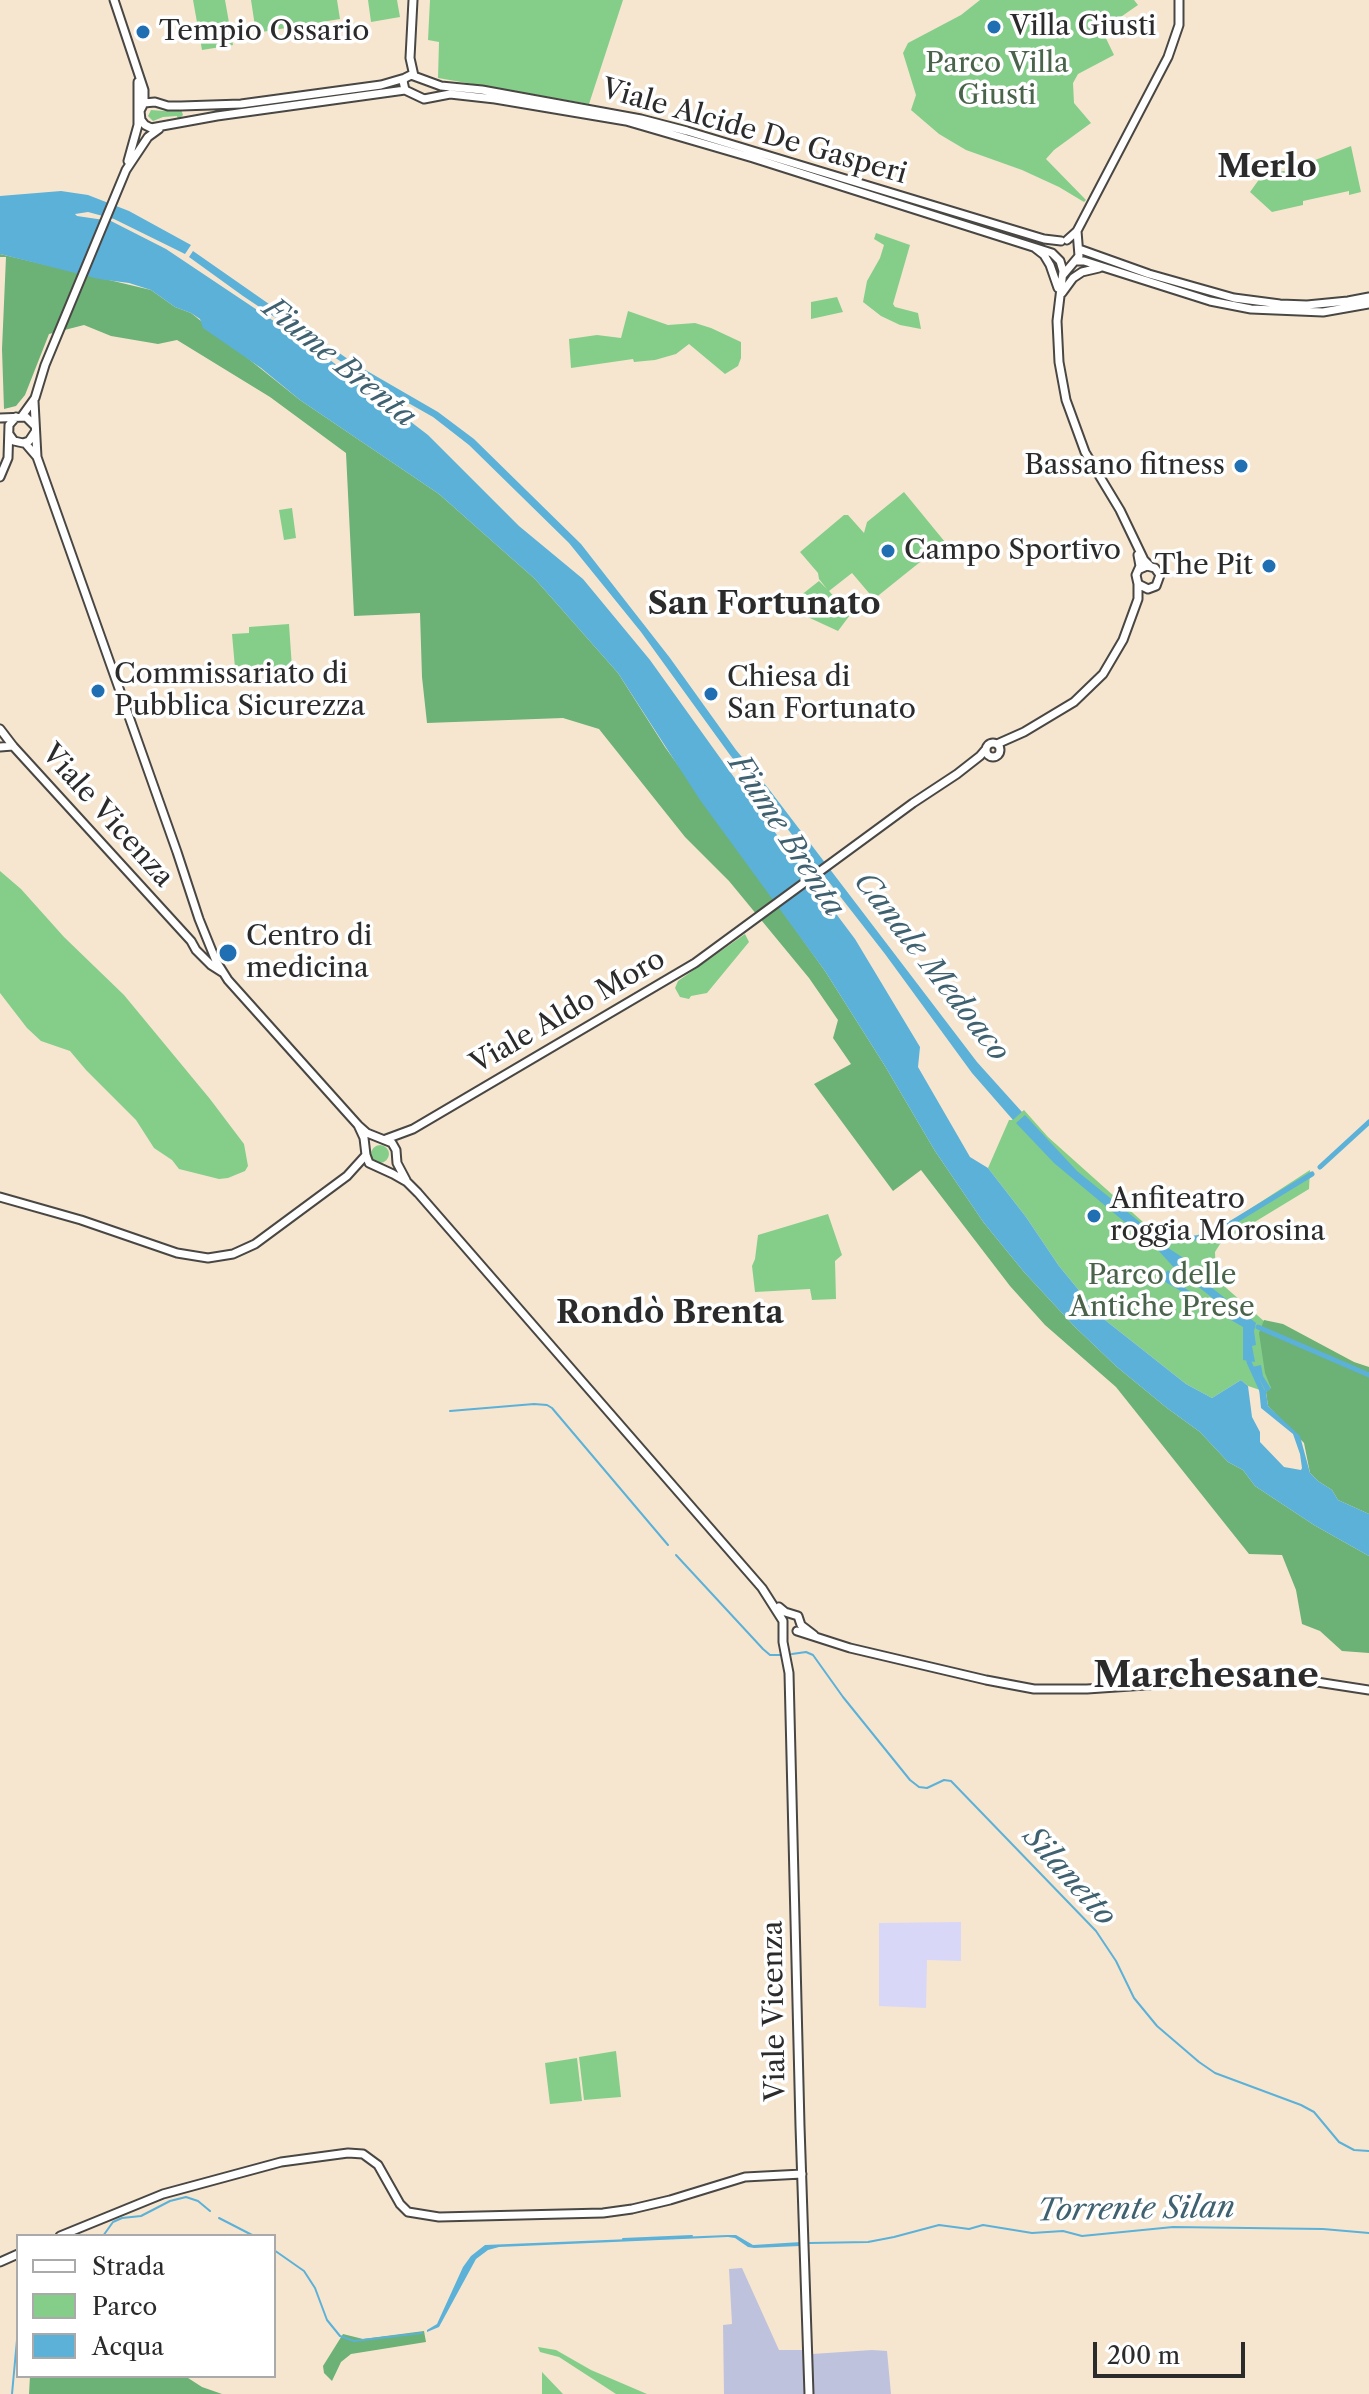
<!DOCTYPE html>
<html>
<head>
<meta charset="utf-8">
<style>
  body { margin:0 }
  #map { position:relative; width:1369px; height:2394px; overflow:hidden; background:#f6e6d0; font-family:"Libre Caslon Text",serif }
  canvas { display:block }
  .legend { position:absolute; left:16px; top:2234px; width:260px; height:144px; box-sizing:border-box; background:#fff; border:2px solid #aaa; margin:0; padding:10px 14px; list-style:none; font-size:24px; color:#2b2b2b }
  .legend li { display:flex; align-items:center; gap:16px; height:40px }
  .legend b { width:40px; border:2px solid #aaa }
  .scale { position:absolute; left:1093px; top:2342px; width:152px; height:36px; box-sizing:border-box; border:4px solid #2b2b2b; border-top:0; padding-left:10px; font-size:24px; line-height:28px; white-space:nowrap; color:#2b2b2b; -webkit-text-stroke:6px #fff; paint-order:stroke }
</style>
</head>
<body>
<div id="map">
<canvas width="1369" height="2394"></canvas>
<ul class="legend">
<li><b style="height:10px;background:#fff"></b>Strada</li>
<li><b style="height:22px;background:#85ce8a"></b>Parco</li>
<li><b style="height:22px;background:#5cb1d8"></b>Acqua</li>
</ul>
<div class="scale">200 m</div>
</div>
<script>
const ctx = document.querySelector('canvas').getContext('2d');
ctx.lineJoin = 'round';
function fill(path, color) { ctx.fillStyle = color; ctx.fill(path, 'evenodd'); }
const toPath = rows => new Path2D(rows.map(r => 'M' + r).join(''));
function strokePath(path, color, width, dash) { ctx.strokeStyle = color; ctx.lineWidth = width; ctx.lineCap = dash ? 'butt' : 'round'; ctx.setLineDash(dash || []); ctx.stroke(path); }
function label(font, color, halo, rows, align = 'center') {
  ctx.font = font + ' "Libre Caslon Text",serif'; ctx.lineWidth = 7; ctx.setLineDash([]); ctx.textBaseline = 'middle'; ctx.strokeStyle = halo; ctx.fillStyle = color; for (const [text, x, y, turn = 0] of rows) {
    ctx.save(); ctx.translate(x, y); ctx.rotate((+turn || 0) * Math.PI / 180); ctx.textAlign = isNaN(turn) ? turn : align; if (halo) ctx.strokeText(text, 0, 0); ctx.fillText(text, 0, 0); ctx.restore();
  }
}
const built = toPath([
  [961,1922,961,1961,927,1960,926,2008,879,2006,879,1923]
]);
const industrial = toPath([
  [742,2268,779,2350,805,2350,806,2394,724,2394,723,2325,732,2324,729,2269],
  [872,2350,887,2351,891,2394,813,2394,812,2354]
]);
const green = toPath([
  [193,0,225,0,233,45,202,50],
  [251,0,337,0,340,19,256,33],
  [368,0,397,0,400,17,371,22],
  [430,0,623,0,589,104,438,78,439,42,428,40],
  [980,0,1134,0,1138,5,1102,30,1114,55,1078,74,1073,83,1074,103,1091,123,1054,150,1046,159,1086,200,1084,202,1059,187,1022,170,966,150,939,134,911,110,916,95,903,53,908,43,961,15],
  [177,108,181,109,183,115,178,120,177,116,163,117,153,121,148,116,151,110,164,111],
  [1351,146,1361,192,1349,195,1349,191,1303,201,1303,205,1272,212,1250,192,1263,174,1284,171,1291,175,1299,174,1305,164],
  [876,233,910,245,893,304,895,307,918,313,921,329,900,325,881,316,863,302,867,281,880,258,884,245,874,239],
  [837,297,843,312,811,319,811,302],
  [628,311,668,325,695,323,711,328,741,342,741,358,738,366,725,374,689,344,676,354,655,360,634,362,633,359,571,368,569,339,597,335,621,338],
  [904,492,945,542,874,599,852,573,829,591,850,615,838,631,786,607,819,581,827,589,819,579,818,573,800,552,844,515,848,515,864,533,867,522],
  [292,508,296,538,284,540,279,510],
  [289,624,292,668,235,668,232,634,249,633,249,627],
  [0,871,21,889,64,937,124,995,210,1099,244,1144,248,1166,245,1171,228,1178,219,1179,179,1169,172,1160,154,1148,136,1120,86,1070,70,1051,41,1041,27,1028,0,993],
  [745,934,749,942,707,993,691,996,689,999,680,997,675,988,678,981],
  [1024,1110,1048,1137,1143,1222,1161,1234,1175,1237,1194,1236,1219,1229,1310,1170,1309,1189,1230,1237,1220,1244,1215,1252,1216,1279,1265,1322,1271,1389,1266,1392,1248,1386,1241,1380,1212,1398,1186,1384,1100,1316,1059,1266,1026,1217,988,1168,1009,1120,1012,1120],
  '371 1154a9 9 0 1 1 18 0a9 9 0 1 1-18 0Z',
  [828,1214,842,1255,835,1261,836,1299,812,1300,810,1289,755,1292,752,1266,755,1259,758,1235],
  [616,2051,621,2097,584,2100,579,2057],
  [577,2058,582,2101,550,2104,545,2063],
  [538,2347,556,2350,591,2370,647,2394,616,2394,559,2357,540,2352],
  [542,2372,563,2394,542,2394]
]);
const forest = toPath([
  [0,254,151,290,175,307,191,313,300,400,439,494,535,579,618,673,665,747,825,971,885,1066,935,1151,984,1223,1024,1272,1075,1327,1117,1367,1167,1408,1200,1432,1228,1462,1243,1470,1255,1486,1314,1525,1369,1556,1369,1653,1342,1651,1320,1631,1302,1624,1296,1590,1282,1555,1249,1554,1116,1387,1045,1325,1010,1286,921,1170,893,1191,814,1084,851,1064,833,1038,838,1020,809,978,729,881,685,837,599,729,563,718,427,723,422,677,420,613,354,616,346,453,270,397,177,340,158,344,111,336,84,325,49,334,25,395,16,406,4,409,2,349,6,257,0,257],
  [1264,1320,1283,1324,1354,1362,1369,1367,1369,1514,1338,1500,1332,1490,1318,1481,1310,1473,1304,1443,1268,1406,1266,1392,1271,1388,1265,1373,1259,1333],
  [424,2331,426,2342,351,2354,341,2362,332,2381,324,2373,323,2366,343,2334,363,2339],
  [30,2376,185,2376,202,2387,222,2394,29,2394]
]);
const water = toPath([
  [61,191,88,195,129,211,191,245,185,254,114,219,88,212,75,214,77,216,111,221,166,249,317,350,428,435,519,526,583,579,650,660,741,787,855,939,920,1047,918,1067,970,1157,988,1168,1026,1217,1059,1266,1100,1316,1186,1384,1212,1398,1241,1380,1248,1386,1252,1417,1260,1432,1260,1442,1284,1467,1301,1470,1302,1468,1300,1454,1293,1434,1261,1408,1259,1388,1265,1390,1260,1380,1254,1376,1252,1367,1261,1365,1263,1376,1271,1389,1266,1392,1268,1406,1300,1436,1310,1473,1318,1481,1332,1490,1338,1500,1369,1514,1369,1556,1314,1525,1255,1486,1243,1470,1228,1462,1200,1432,1167,1408,1117,1367,1075,1327,1024,1272,984,1223,935,1151,885,1066,825,971,700,800,618,673,535,579,439,494,300,400,261,368,203,328,200,319,191,313,175,307,151,290,129,283,99,279,0,254,0,196],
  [193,251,355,364,438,412,474,439,581,544,670,658,736,750,768,788,977,1062,1022,1112,1013,1120,972,1073,885,954,730,755,641,632,569,543,469,445,433,417,373,383,243,296,189,257],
  [1025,1115,1077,1171,1152,1232,1160,1236,1156,1240,1188,1261,1178,1272,1157,1249,1054,1163,1016,1123],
  [1168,1270,1173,1275,1173,1281,1218,1308,1227,1310,1189,1279,1196,1270,1211,1287,1256,1323,1254,1331,1256,1345,1252,1346,1255,1362,1243,1360,1243,1327,1160,1279],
  [727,2235,736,2235,753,2245,801,2242,800,2246,754,2248,748,2247,735,2238,728,2237,499,2247,488,2250,476,2259,439,2327,427,2332,427,2330,437,2324,463,2267,471,2256,485,2245]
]);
const stream = toPath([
  [450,1411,534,1404,547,1405,552,1408,668,1545],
  [676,1555,763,1649,770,1655,783,1655],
  [792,1654,806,1652,813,1655,843,1697,910,1780,919,1787,927,1788,944,1780,951,1781,1096,1931,1116,1961,1134,1998,1157,2026,1199,2062,1215,2073,1301,2105,1314,2112,1339,2142,1354,2150,1369,2151],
  [219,2218,254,2236],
  [103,2236,113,2222,122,2218,141,2216,170,2201,186,2197,198,2201,210,2211],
  [623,2239,692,2236],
  [810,2243,868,2242,894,2237,939,2225,969,2229,983,2225,1032,2233,1063,2231,1082,2236,1173,2227,1323,2229,1369,2233],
  [274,2250,304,2271,315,2288,327,2320,340,2336,354,2341,422,2333],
  [12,2394,18,2329]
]);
const canal = toPath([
  [1320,1167,1369,1122],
  [1164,1238,1197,1238,1220,1230,1312,1174],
  [1258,1327,1369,1375],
  [1249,1357,1249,1362,1263,1393]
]);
const secondary = toPath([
  [114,0,144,90,144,103,140,111,141,120,145,125,151,128,217,116,405,90,424,99,450,94,495,99,626,121,753,158,1052,253,1060,261,1063,271,1057,321,1059,362,1066,400,1085,452,1120,510,1144,560,1150,566],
  [413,0,410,58,414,76],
  [405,90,403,81,405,78,411,75,441,86,482,90,641,119,687,131,1044,239,1061,241],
  [144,103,155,102,168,106,181,106,241,104,381,85,405,78],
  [128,161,138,125,138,82],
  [1067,240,1077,231,1168,57,1179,25,1179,0],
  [1035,248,1044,255,1050,265,1058,288],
  [1079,249,1149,274,1234,298,1280,304,1307,305,1348,301,1369,297],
  [1076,261,1084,261,1210,301,1251,309,1323,312,1369,304],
  [1063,275,1079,256,1077,231],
  [1062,293,1073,278,1082,272,1099,268],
  [34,401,37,457],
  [22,416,35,398,45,365,126,170,148,137,159,129],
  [0,418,26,417,34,425],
  [9,434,14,441,23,443,29,441,35,432],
  [25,443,37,457,177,852,199,919,216,961,228,980,358,1125,367,1133,392,1143,396,1150,397,1163,406,1180],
  [0,477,8,458,9,425,16,417],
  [1138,555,1140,566,1136,575,1138,584,1148,589,1156,586,1160,575,1155,568,1147,566,1140,569],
  [0,729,13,746,191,941,196,950,211,965,222,972],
  '986 750a7 7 0 1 1 14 0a7 7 0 1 1-14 0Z',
  [997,744,1024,732,1074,702,1103,674,1123,640,1138,599,1138,584],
  [0,747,13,746],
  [358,1125,364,1138,366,1155,369,1163,393,1174,407,1182,418,1193,762,1588,783,1621,783,1642,789,1673,800,2126,809,2394],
  [386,1139,413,1129,695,963,913,803,957,774,980,756,986,749],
  [0,1197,81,1220,177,1253,208,1258,233,1254,255,1244,347,1176,366,1155],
  [779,1607,785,1612,798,1616,801,1625,814,1635],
  [797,1631,850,1648,986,1680,1034,1689,1087,1689,1278,1676,1369,1690],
  [60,2236,163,2194,281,2162,348,2153,363,2154,378,2165,400,2204,408,2212,439,2217,603,2213,632,2209,670,2200,745,2177,802,2174],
  [0,2262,18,2254]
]);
const markers = [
  [994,27,8,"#1f6fb2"],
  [143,32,8,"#1f6fb2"],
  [1241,466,8,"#1f6fb2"],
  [888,551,8,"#1f6fb2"],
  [1269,566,8,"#1f6fb2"],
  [98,691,8,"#1f6fb2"],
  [711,694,8,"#1f6fb2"],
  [228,953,10,"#1f6fb2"],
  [1094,1216,8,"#1f6fb2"]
];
const poiNames = [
  ["Villa Giusti",1010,27],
  ["Tempio Ossario",159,32],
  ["Bassano fitness",1225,466,"right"],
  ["Campo Sportivo",904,551],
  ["The Pit",1253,566,"right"],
  ["Commissariato di",114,675],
  ["Pubblica Sicurezza",114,707],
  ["Chiesa di",727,678],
  ["San Fortunato",727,710],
  ["Centro di",246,937],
  ["medicina",246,969],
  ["Anfiteatro",1110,1200],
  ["roggia Morosina",1110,1232]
];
const parkNames = [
  ["Parco Villa",997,64],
  ["Giusti",997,96],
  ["Parco delle",1162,1276],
  ["Antiche Prese",1162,1308]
];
const streetNames = [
  ["Viale Alcide De Gasperi",754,132,16],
  ["Viale Vicenza",107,816,48],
  ["Viale Aldo Moro",568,1012,-30],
  ["Viale Vicenza",775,2011,-91]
];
const waterNames = [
  ["Fiume Brenta",339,363,39],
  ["Fiume Brenta",786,836,57],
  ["Canale Medoaco",931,967,52],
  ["Silanetto",1069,1877,48],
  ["Torrente Silan",1136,2210,-1]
];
const quarterNames = [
  ["Merlo",1267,168],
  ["San Fortunato",764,605],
  ["Rondò Brenta",670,1314]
];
const districtNames = [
  ["Marchesane",1206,1677]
];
fill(built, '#d8d7f8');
fill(industrial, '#bfc2dd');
fill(green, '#85ce8a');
fill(forest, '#6cb176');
fill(water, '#5cb1d8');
strokePath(stream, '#5cb1d8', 2);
strokePath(canal, '#5cb1d8', 5);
strokePath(secondary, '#494744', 11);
strokePath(secondary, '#fff', 7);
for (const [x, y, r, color] of markers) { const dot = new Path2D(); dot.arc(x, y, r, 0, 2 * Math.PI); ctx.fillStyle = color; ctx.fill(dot); strokePath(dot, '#fff', 3); }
label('28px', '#2b2b2b', '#fff', poiNames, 'left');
label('28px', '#4a644c', '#fff', parkNames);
label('28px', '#2b2b2b', '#fff', streetNames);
label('italic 30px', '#3f6170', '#fff', waterNames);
label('bold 32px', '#2b2b2b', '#fff', quarterNames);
label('bold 36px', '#2b2b2b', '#fff', districtNames);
</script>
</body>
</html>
